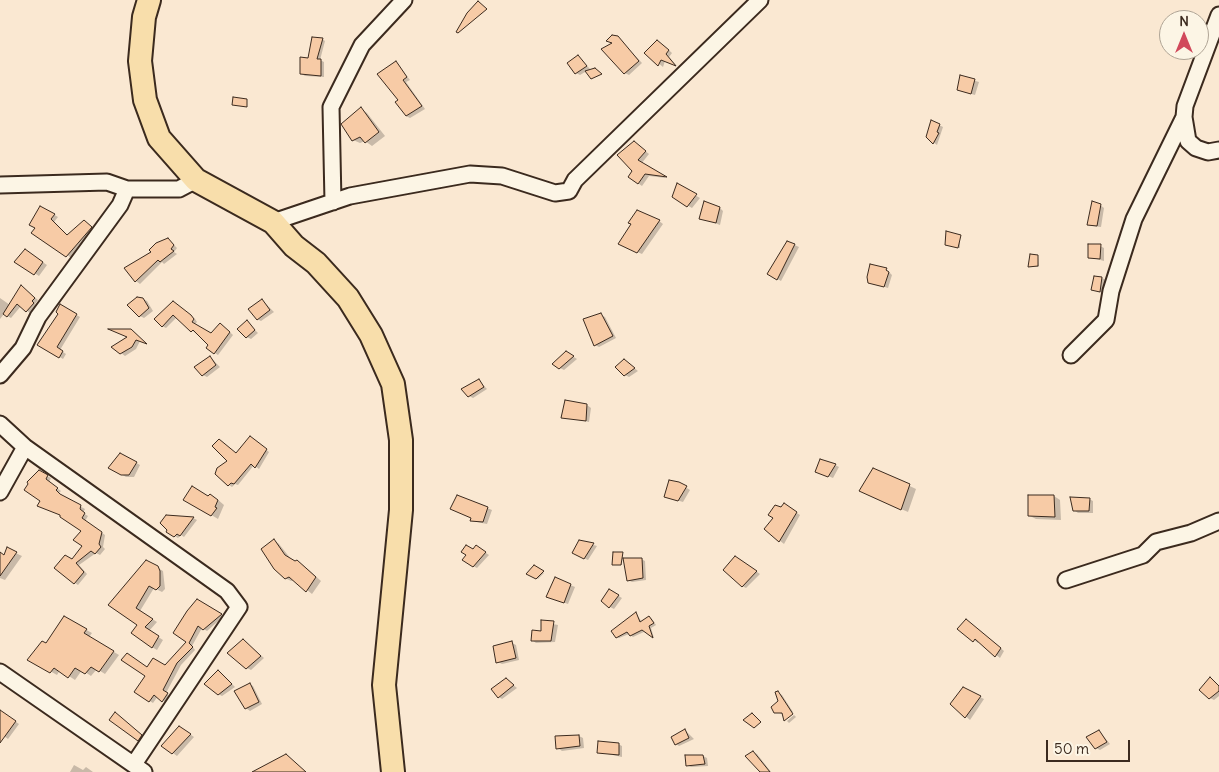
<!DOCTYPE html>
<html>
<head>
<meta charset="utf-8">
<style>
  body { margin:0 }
  #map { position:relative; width:1219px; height:772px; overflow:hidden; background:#fae8d2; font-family:Delius,sans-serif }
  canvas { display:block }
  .north { position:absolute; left:1159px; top:10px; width:50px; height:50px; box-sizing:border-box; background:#fcf5e5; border:1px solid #afa495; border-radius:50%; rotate:0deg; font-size:14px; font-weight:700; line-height:20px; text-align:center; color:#3b2a1e }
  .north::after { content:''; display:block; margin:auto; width:18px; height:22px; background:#d1495b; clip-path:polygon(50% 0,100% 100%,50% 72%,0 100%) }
  .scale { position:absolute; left:1046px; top:740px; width:84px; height:22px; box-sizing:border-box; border:2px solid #3b2a1e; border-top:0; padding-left:6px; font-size:15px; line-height:18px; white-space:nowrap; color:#3b2a1e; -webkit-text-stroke:4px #fcf5e5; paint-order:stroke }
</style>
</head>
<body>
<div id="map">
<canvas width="1219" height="772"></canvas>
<div class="north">N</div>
<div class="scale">50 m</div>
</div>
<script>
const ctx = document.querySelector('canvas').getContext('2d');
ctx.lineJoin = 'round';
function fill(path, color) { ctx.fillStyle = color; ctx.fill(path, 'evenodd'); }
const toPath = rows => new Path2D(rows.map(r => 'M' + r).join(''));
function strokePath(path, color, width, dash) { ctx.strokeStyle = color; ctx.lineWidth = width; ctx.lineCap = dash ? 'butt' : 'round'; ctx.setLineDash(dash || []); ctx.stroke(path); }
const shadow = toPath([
  [617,37,642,63,629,75,625,73],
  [322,39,325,41,320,60,324,62,324,77,305,76,302,74],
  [662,44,672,53,669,57,677,66,665,61,663,67,646,53],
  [578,56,590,69,580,75,576,73],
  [396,63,410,80,406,82,425,109,410,118,406,116,400,101],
  [961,77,979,82,975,95,958,90],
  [361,109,367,113,385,136,372,146,365,141,360,143,353,140],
  [939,125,943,127,937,145,927,137],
  [638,145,649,154,641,164,666,178,649,176,642,186,629,177,634,171],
  [677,185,700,198,692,208,673,197],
  [1100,205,1104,208,1101,227,1093,226,1089,224],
  [41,207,58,217,54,222,68,236,88,224,95,230,71,258,37,228],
  [720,208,723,211,720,225,701,218],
  [659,221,663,224,642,254,624,246],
  [960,236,960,248,948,245],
  [168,239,177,248,174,252,177,254,164,264,162,262,140,284,136,281,126,269],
  [788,242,799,247,781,281,769,274],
  [1100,246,1104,248,1104,261,1089,257],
  [29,253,47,265,39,276,16,261],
  [1038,256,1039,267,1030,266],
  [886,269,892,275,888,288,869,282],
  [1102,278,1106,280,1104,294,1092,289],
  [21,286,38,300,35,304,37,306,30,313,21,306,11,318,4,314,0,319,0,298,10,305],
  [143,299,147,301,153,311,144,318,140,316],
  [262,300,274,312,261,321,257,319],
  [177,305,195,319,197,322,194,325,211,335,224,327,233,335,218,355,207,348,209,345,177,317,166,328,162,326],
  [61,306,80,317,60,350,66,354,63,359,39,344,60,314],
  [601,315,605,317,616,338,599,347,595,345],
  [247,322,258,333,251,339,247,337],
  [131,330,147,344,140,341,136,349,125,356,113,347,129,337],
  [566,352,577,359,564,370,560,368],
  [210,357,220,367,207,377,203,375],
  [624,360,638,371,629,377,625,375],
  [479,381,487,389,473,398,469,396],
  [587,405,591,408,589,422,563,417],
  [253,440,269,452,259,469,254,465,238,485,235,484,232,487,229,485,237,454],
  [120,454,140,465,134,477,126,477,110,467],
  [835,465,839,467,833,478,821,473],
  [874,469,916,489,908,512,860,491],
  [39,472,51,478,49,482,61,491,59,493,63,497,85,509,83,513,88,516,85,521,105,535,103,547,105,549,100,555,96,553,79,565,87,574,78,585,75,583,72,560,83,546,83,530,42,501],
  [679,483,690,490,683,502,666,497],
  [458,496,492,510,487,524,472,521,473,518],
  [1054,496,1060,500,1061,520,1036,519,1030,516],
  [209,497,217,499,224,505,218,519,185,499],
  [1089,499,1093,501,1093,513,1078,513,1074,510],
  [784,505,800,515,784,544,765,529],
  [166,516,193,518,197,520,184,537,181,535,178,538,168,532],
  [274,540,279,544,291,559,303,565,321,581,312,594,295,580,291,581,285,578],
  [580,541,597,546,588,560,577,555],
  [7,549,22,556,5,580,0,578,0,552,5,556],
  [480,549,489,555,477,568,473,566,474,550],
  [622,553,622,565,613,564],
  [641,559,645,561,646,580,632,582,628,580],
  [739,559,760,574,746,588,742,586],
  [146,561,163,571,165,589,162,592,154,588,140,611,157,622,149,631,163,640,157,650,152,647,139,625,110,604],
  [534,567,544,573,538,579,528,574],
  [556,579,575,587,568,604,548,597],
  [610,591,622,598,614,609,610,607],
  [198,601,224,616,207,631,202,628,192,646,195,650,181,665,166,693,170,696,166,703,158,696,153,703,138,694,148,668,165,667,188,641],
  [636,614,642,622,649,617,652,619,656,625,651,628,654,638,646,631,633,637,629,634,619,638,616,637],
  [64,618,92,633,89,637,119,655,105,674,97,669,91,676,82,670,75,680,60,670,57,675,29,659,46,645],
  [967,620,1004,651,1000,658,979,641,978,643,958,629],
  [543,622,558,625,555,642,536,643,532,640,542,633],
  [243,640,264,658,251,670,247,668],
  [512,643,516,645,519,660,502,664,498,662],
  [219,671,235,687,222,696,218,694],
  [1210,679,1219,686,1219,696,1214,700,1210,698],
  [507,680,517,688,502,699,499,697],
  [249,684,253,686,262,704,250,711,246,708],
  [963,689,984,699,970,720,952,704],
  [778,693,782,695,793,712,786,718,786,721,783,714,775,712,779,702],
  [0,711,19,724,8,739,0,733],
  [794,715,796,717,789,723,787,721],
  [184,730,194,737,177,756,163,746],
  [685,730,694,739,679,746,676,744],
  [1099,731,1110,744,1100,750,1096,748],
  [579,736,583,738,584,748,562,751,558,748],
  [618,744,622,746,622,757,598,752],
  [753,752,757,754,771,772,762,772],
  [703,756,707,758,708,766,691,767,687,765],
  [74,765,83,770,86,767,93,772,70,772]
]);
const building = toPath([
  [478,1,487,9,458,33,456,32,467,13,478,1],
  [612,35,618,36,639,61,624,74,601,49,612,43,606,41,612,35],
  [312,37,323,38,317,59,321,59,321,76,300,74,300,57,308,58,312,37],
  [657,40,669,50,666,54,676,66,661,60,658,66,644,53,657,40],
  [578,55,587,66,575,74,567,63,578,55],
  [396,61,407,77,403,80,422,106,406,116,395,102,398,100,377,74,396,61],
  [595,68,602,74,591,79,585,71,595,68],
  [960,75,975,79,971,94,957,90,960,75],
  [233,97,247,99,247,107,232,105,233,97],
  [361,107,379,132,365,143,360,137,352,141,341,124,361,107],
  [931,120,940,124,937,132,939,133,933,144,926,137,931,120],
  [634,141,646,151,638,160,667,177,645,174,638,184,628,177,632,171,617,155,634,141],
  [677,183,697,194,687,207,672,197,677,183],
  [704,201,720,207,716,223,699,219,704,201],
  [1092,201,1101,204,1097,226,1087,225,1092,201],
  [40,206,55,214,51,219,67,235,84,220,92,227,66,257,31,233,35,228,29,225,40,206],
  [637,210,660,220,637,253,618,244,631,224,628,223,637,210],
  [946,231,961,235,958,248,945,245,946,231],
  [168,238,174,245,171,249,174,251,160,262,158,260,135,282,124,268,151,252,149,250,156,243,168,238],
  [787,241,795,244,777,280,767,274,787,241],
  [1088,244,1101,244,1100,259,1088,258,1088,244],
  [25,249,43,262,34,275,14,262,25,249],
  [1030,254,1038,255,1038,266,1028,267,1030,254],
  [870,264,887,268,886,270,889,272,884,287,868,283,867,277,870,264],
  [1094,276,1102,277,1100,292,1091,290,1094,276],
  [21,285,35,298,32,301,34,303,26,312,17,304,7,317,3,314,21,285],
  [137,297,143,298,149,308,139,317,127,305,137,297],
  [262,299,270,310,257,320,248,309,262,299],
  [173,301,191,315,194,319,192,322,211,333,220,323,230,332,214,354,206,348,208,345,193,330,191,332,173,315,162,327,154,319,173,301],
  [60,304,77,314,57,347,63,351,59,358,37,345,58,314,56,312,60,304],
  [601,313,613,336,594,346,583,319,601,313],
  [247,320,255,330,246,338,237,329,247,320],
  [108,329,131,329,147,344,136,340,132,347,120,354,111,347,127,337,108,329],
  [566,351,574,356,559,369,552,364,566,351],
  [210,356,216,365,202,376,194,367,210,356],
  [624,359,635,368,624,376,615,367,624,359],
  [479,379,484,387,468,397,461,389,479,379],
  [565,400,587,404,586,421,561,418,565,400],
  [250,436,267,449,255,468,251,464,234,484,231,483,228,486,215,474,217,468,227,461,212,446,219,439,236,453,250,436],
  [120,453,137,462,129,475,121,475,108,468,120,453],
  [820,459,836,464,828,477,815,472,820,459],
  [873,468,910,484,901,510,859,491,873,468],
  [39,470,48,475,46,479,58,488,56,490,60,494,81,505,80,509,85,513,82,518,102,532,99,544,101,547,95,554,91,551,76,563,84,572,74,584,54,568,65,555,72,559,82,546,73,540,81,531,60,517,60,515,37,506,40,501,24,490,28,484,27,482,39,470],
  [669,480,679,482,687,486,678,501,664,497,669,480],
  [192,486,208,496,210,494,218,500,215,507,217,508,211,516,183,500,192,486],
  [457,495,488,507,483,522,470,521,471,518,450,509,457,495],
  [1028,495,1054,495,1055,517,1028,516,1028,495],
  [1070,497,1090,498,1089,511,1073,511,1070,497],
  [784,503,797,512,779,542,764,529,773,518,768,515,775,505,781,507,784,503],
  [166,515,194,517,180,536,177,534,174,537,166,532,167,530,160,523,166,515],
  [274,539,285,555,295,561,297,560,316,577,306,592,289,577,285,579,274,569,261,549,274,539],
  [579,540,594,543,584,559,572,553,579,540],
  [466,545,473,549,476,545,486,552,473,567,462,560,466,555,461,552,466,545],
  [7,547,17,552,0,576,0,552,4,555,7,547],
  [613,552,623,552,621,565,612,565,613,552],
  [735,556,757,571,742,587,723,570,735,556],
  [623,558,642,558,643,578,627,581,623,558],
  [146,560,158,566,160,571,160,586,156,590,149,586,136,608,153,619,145,627,159,636,152,648,131,633,137,625,108,605,146,560],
  [534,565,544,571,536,579,526,574,534,565],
  [555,577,571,584,564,603,546,597,555,577],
  [609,589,619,595,609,608,601,601,609,589],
  [197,599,222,614,203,630,198,626,189,643,193,647,177,663,163,690,168,693,162,702,154,695,149,702,134,692,145,676,121,660,127,653,147,667,153,658,165,665,186,642,173,633,187,611,197,599],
  [636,612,640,622,649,616,654,623,649,626,653,638,642,630,630,636,627,632,616,638,611,631,636,612],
  [64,616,87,629,84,633,114,651,99,672,91,667,85,674,75,668,68,678,54,668,50,673,27,660,42,641,46,643,64,616],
  [966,619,1001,648,995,657,975,639,973,642,957,629,966,619],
  [541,620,554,621,551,641,531,641,532,630,541,631,541,620],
  [243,639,261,656,246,669,227,653,243,639],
  [512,641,516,658,496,663,493,646,512,641],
  [218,670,232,684,218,695,204,684,218,670],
  [1210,677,1219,686,1219,691,1209,699,1199,690,1210,677],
  [506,678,514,685,498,698,491,689,506,678],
  [250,683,259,702,245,709,234,691,250,683],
  [963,687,981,696,965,718,950,704,963,687],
  [778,691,793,714,784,721,782,713,774,713,771,707,778,701,775,692,778,691],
  [0,710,16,721,0,743,0,710],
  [115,712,142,735,138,741,109,720,115,712],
  [752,713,761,722,754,728,743,720,752,713],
  [179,726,191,734,172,754,161,746,179,726],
  [685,729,689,738,675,745,671,737,685,729],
  [1099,730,1107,742,1095,749,1086,737,1099,730],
  [579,735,580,746,556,749,555,736,579,735],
  [598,741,619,743,619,755,597,753,598,741],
  [753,751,770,772,760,772,745,756,753,751],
  [286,754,306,772,252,772,286,754],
  [685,755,703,755,705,764,686,766,685,755]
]);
const minor = toPath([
  [1219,15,1185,106,1184,117,1188,141,1196,148,1208,152,1219,150],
  [0,185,107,182,127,189,179,189,196,180],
  [333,202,331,107,362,45,404,0],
  [273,222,350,196,470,174,502,176,555,193,569,191,575,180,760,0],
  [1071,355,1106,320,1111,291,1134,219,1184,117],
  [0,375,23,348,38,317,120,205,127,189],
  [0,424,25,447,227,591,239,607,134,764],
  [0,492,25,447],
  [1066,580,1143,555,1156,542,1191,533,1219,521],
  [0,672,144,772]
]);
const highway = toPath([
  [149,0,144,17,140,61,145,100,159,138,196,180,273,222,294,246,316,263,348,298,371,335,393,384,401,440,401,510,384,685,393,772]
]);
fill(shadow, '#0003');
fill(building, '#f7cba6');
strokePath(building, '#3b2a1e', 1);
strokePath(minor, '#3b2a1e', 19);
strokePath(highway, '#3b2a1e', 26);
strokePath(minor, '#fcf5e5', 15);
strokePath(highway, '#f8deab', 22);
</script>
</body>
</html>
